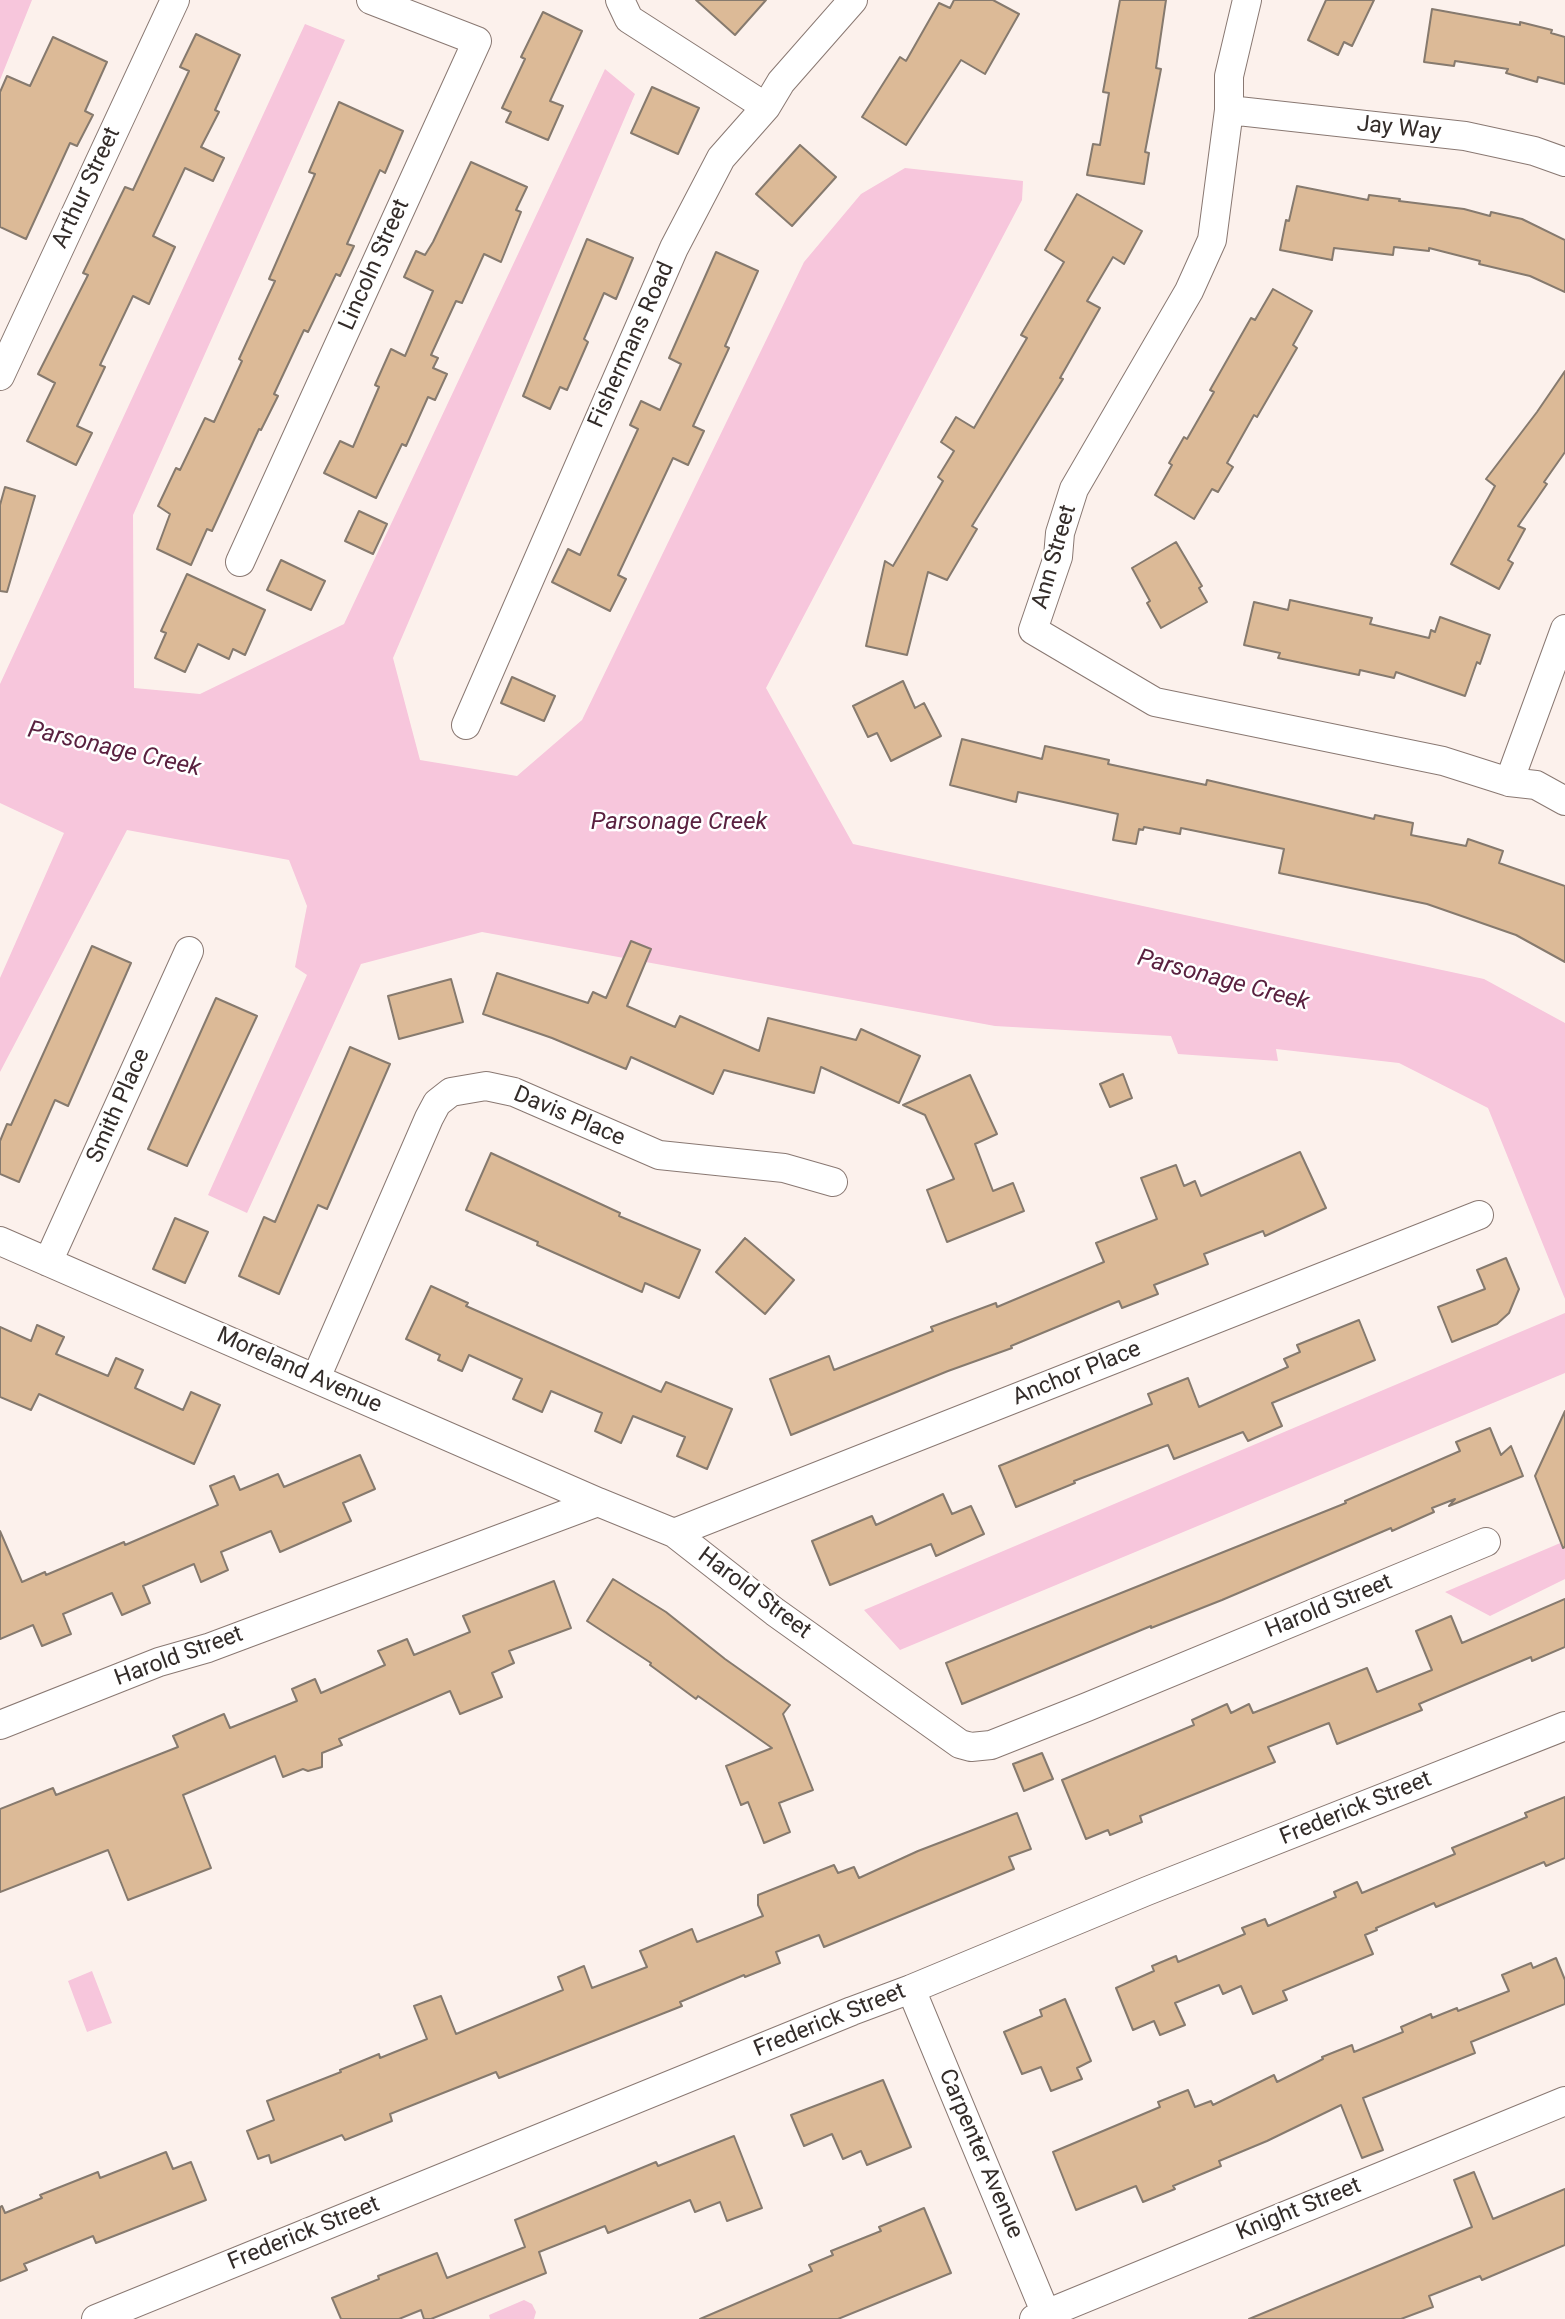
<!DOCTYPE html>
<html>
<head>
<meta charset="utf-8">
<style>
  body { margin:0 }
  canvas { display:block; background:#fcf1ec }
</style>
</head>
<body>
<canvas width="1565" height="2319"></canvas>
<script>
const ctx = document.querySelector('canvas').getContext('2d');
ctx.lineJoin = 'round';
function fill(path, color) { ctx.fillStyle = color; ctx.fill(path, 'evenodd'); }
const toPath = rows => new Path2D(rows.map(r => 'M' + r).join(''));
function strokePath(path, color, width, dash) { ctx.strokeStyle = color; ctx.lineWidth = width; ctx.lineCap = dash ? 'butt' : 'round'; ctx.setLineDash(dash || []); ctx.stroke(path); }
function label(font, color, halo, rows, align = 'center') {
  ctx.font = font + ' Roboto,sans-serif'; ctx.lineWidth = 5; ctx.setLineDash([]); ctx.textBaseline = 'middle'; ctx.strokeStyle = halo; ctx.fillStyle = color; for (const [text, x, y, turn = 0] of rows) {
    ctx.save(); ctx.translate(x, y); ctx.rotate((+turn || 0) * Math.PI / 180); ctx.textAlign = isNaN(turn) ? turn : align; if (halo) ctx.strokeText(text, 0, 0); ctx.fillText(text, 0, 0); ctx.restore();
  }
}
const water = toPath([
  [0,0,32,0,0,80],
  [305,24,345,40,133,515,134,688,200,694,344,624,605,69,635,94,393,658,420,760,517,776,582,720,804,262,861,194,905,168,1023,181,1022,200,766,688,853,844,1484,979,1565,1023,1565,1299,1488,1108,1399,1063,1276,1049,1278,1061,1178,1054,1171,1036,995,1026,482,932,361,964,247,1213,208,1195,307,975,295,967,307,906,289,860,127,830,0,1072,0,978,64,833,0,803,0,684],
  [1565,1313,1565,1373,900,1650,864,1610],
  [1565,1541,1565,1579,1490,1616,1445,1592],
  [92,1971,112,2023,87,2032,68,1981],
  [524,2300,532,2304,536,2312,534,2319,490,2319,489,2315]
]);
const building = toPath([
  [696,0,766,0,735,35,696,0],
  [954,0,993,0,1019,14,985,74,961,60,906,145,862,117,900,57,906,61,939,3,950,8,954,0],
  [1120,0,1166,0,1156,68,1161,69,1145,152,1149,153,1144,184,1087,175,1093,144,1100,145,1109,93,1103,92,1120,0],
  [1326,0,1374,0,1352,46,1344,42,1338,55,1308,40,1326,0],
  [1432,9,1520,25,1520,22,1552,30,1551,33,1565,37,1565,84,1538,77,1537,82,1506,73,1508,69,1455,61,1454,66,1424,62,1432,9],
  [543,12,582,31,550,101,563,106,548,140,506,122,511,112,502,108,525,59,521,57,543,12],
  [196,34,240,55,215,110,219,112,201,147,224,158,213,181,185,168,153,236,175,247,149,304,133,296,100,365,105,367,77,426,92,433,76,465,27,441,55,383,38,374,88,275,83,273,125,187,133,190,189,71,180,67,196,34],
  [53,37,107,62,85,111,93,115,77,146,70,143,26,239,0,227,0,92,7,76,30,86,53,37],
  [652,87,699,108,678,154,631,133,652,87],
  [339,102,403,131,385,173,380,170,347,244,354,246,340,276,336,274,308,332,304,330,274,394,278,396,261,430,259,429,212,531,207,529,191,565,157,549,170,514,158,506,176,468,180,470,205,418,214,422,242,361,239,359,275,281,269,279,315,174,309,172,339,102],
  [800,145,836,177,792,226,756,194,800,145],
  [471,162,527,187,516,210,521,212,501,262,484,254,462,303,456,301,431,355,438,358,433,368,447,374,435,400,428,397,406,446,402,444,376,498,324,473,340,441,353,447,379,387,375,385,391,349,405,356,433,291,404,277,416,251,425,255,433,242,471,162],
  [1297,186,1368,200,1369,195,1400,199,1399,201,1464,209,1490,216,1491,212,1522,219,1565,240,1565,292,1530,276,1479,264,1480,261,1429,248,1429,251,1394,247,1393,255,1334,248,1332,260,1280,250,1286,220,1289,221,1297,186],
  [1077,194,1142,231,1124,264,1113,257,1087,301,1100,308,1060,378,1063,379,972,526,977,529,947,580,928,572,907,655,866,646,885,561,893,566,943,481,938,477,954,451,941,442,956,417,974,428,1027,338,1021,335,1064,262,1045,250,1077,194],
  [587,239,633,258,616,299,604,293,584,339,588,342,567,390,560,387,550,409,523,396,587,239],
  [716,252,758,271,725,346,729,348,693,426,704,431,688,465,673,458,618,575,626,579,610,611,552,582,568,549,580,555,638,429,630,425,641,401,660,410,681,364,669,358,716,252],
  [1273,289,1312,311,1293,345,1297,348,1257,417,1254,415,1227,463,1233,467,1218,492,1212,489,1194,519,1155,495,1172,465,1169,463,1184,437,1187,439,1214,392,1210,390,1251,318,1255,320,1273,289],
  [1565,371,1565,452,1544,482,1547,484,1518,526,1525,529,1508,560,1513,563,1499,589,1451,564,1495,486,1486,479,1537,412,1565,371],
  [5,487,35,496,7,592,0,591,0,505,5,487],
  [359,511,387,524,373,554,345,541,359,511],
  [1176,542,1202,586,1199,588,1207,602,1161,628,1147,603,1150,601,1132,568,1176,542],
  [281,560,325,581,311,610,267,590,281,560],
  [187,574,265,610,245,655,233,649,229,659,198,644,185,672,155,658,166,633,161,631,187,574],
  [1290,600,1372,618,1370,624,1429,638,1431,630,1435,632,1440,617,1490,635,1480,664,1477,662,1465,696,1396,672,1394,678,1360,670,1359,675,1278,658,1280,653,1244,645,1254,602,1288,610,1290,600],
  [512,677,555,696,544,721,501,703,512,677],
  [903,681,915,708,924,703,941,736,891,761,877,733,868,737,853,706,903,681],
  [962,739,1042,759,1045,746,1109,760,1108,764,1206,785,1207,780,1374,819,1375,815,1413,823,1411,835,1466,846,1468,839,1503,851,1499,863,1565,886,1565,962,1516,935,1427,904,1279,873,1284,849,1181,828,1180,834,1144,827,1143,830,1139,829,1136,844,1113,840,1118,814,1018,792,1016,802,950,785,962,739],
  [631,941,651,949,627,1006,675,1027,680,1016,759,1051,768,1018,856,1040,861,1029,920,1056,899,1103,821,1067,814,1093,724,1070,713,1094,631,1057,626,1069,552,1038,483,1014,497,973,588,1003,593,992,606,998,631,941],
  [92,946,131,963,68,1106,55,1100,19,1182,0,1174,0,1141,7,1124,11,1125,92,946],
  [451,979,463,1022,399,1039,388,996,451,979],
  [216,998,257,1016,187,1166,148,1149,216,998],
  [350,1047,390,1064,327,1209,318,1205,279,1294,239,1276,264,1217,275,1222,350,1047],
  [1123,1074,1132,1098,1110,1107,1100,1084,1123,1074],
  [970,1075,997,1134,975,1144,993,1191,1013,1183,1024,1211,947,1242,927,1190,954,1179,925,1115,903,1105,970,1075],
  [1300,1152,1326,1208,1265,1236,1263,1231,1204,1254,1208,1264,1154,1285,1158,1294,1122,1308,1119,1301,1011,1346,1012,1348,948,1371,791,1435,770,1379,829,1356,834,1370,933,1331,931,1327,996,1303,997,1307,1104,1262,1096,1243,1157,1219,1141,1178,1176,1165,1184,1186,1195,1181,1201,1196,1300,1152],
  [491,1153,620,1213,619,1216,700,1250,679,1298,645,1283,642,1292,537,1245,538,1242,466,1210,491,1153],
  [175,1218,208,1232,185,1283,153,1269,175,1218],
  [745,1238,794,1280,765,1314,716,1272,745,1238],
  [1506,1258,1519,1289,1509,1313,1497,1324,1452,1342,1438,1307,1485,1289,1477,1270,1506,1258],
  [431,1286,468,1303,466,1306,661,1392,666,1382,732,1409,707,1469,677,1456,685,1437,633,1416,621,1443,595,1431,602,1413,551,1391,542,1412,513,1399,522,1379,469,1355,462,1371,438,1360,440,1355,406,1339,431,1286],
  [1359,1320,1375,1360,1272,1403,1282,1426,1248,1441,1243,1432,1174,1459,1168,1445,1074,1481,1075,1483,1016,1507,999,1466,1152,1404,1148,1394,1188,1378,1199,1407,1288,1367,1284,1359,1300,1352,1297,1345,1359,1320],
  [37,1325,64,1337,56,1354,108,1376,116,1358,143,1370,135,1388,183,1410,191,1392,220,1405,194,1464,39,1394,31,1410,0,1397,0,1327,31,1341,37,1325],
  [1565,1411,1565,1547,1563,1548,1535,1476,1565,1411],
  [1490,1428,1501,1455,1511,1446,1523,1476,1449,1506,1455,1499,1432,1508,1434,1512,1392,1531,1391,1528,1222,1600,1151,1628,1151,1626,962,1704,946,1663,1346,1503,1345,1501,1460,1451,1456,1442,1490,1428],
  [360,1455,375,1489,343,1503,351,1521,280,1552,271,1531,221,1552,228,1570,201,1582,194,1564,143,1586,150,1603,122,1615,112,1593,63,1614,71,1634,42,1646,33,1625,0,1639,0,1531,22,1582,45,1572,46,1575,124,1542,125,1545,218,1505,210,1486,234,1476,240,1490,278,1474,284,1487,360,1455],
  [943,1494,952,1514,971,1506,984,1534,936,1556,931,1544,830,1585,812,1541,872,1516,876,1525,943,1494],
  [613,1579,666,1612,725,1659,790,1705,783,1714,813,1790,779,1803,790,1832,764,1843,748,1802,741,1805,726,1766,772,1748,698,1696,696,1699,650,1665,651,1663,587,1621,613,1579],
  [554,1581,571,1628,509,1651,514,1663,492,1673,502,1697,460,1714,450,1691,339,1739,342,1745,322,1753,322,1767,308,1771,303,1769,283,1777,275,1756,183,1795,211,1868,128,1900,108,1850,0,1892,0,1809,53,1788,56,1795,178,1747,173,1736,224,1714,230,1728,297,1701,292,1689,315,1679,321,1693,385,1665,378,1651,407,1639,414,1655,470,1632,463,1616,554,1581],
  [1565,1599,1565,1647,1532,1661,1531,1657,1419,1704,1422,1710,1337,1744,1329,1723,1268,1747,1275,1762,1140,1816,1142,1822,1110,1835,1108,1830,1086,1839,1062,1780,1194,1725,1192,1720,1227,1704,1231,1713,1249,1704,1253,1713,1367,1668,1377,1692,1432,1670,1416,1631,1451,1616,1462,1643,1565,1599],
  [1042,1753,1053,1779,1024,1791,1013,1764,1042,1753],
  [1565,1797,1565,1858,1546,1866,1544,1862,1436,1907,1434,1903,1376,1928,1377,1930,1365,1935,1373,1954,1283,1991,1287,2000,1253,2014,1241,1986,1223,1994,1219,1985,1175,2003,1185,2025,1160,2035,1154,2021,1133,2030,1116,1988,1154,1971,1152,1966,1176,1956,1178,1962,1245,1934,1242,1928,1265,1919,1268,1926,1336,1897,1334,1892,1357,1882,1362,1893,1455,1854,1452,1848,1527,1817,1525,1813,1565,1797],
  [1017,1813,1031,1849,1009,1857,1014,1869,824,1947,819,1935,776,1952,780,1963,745,1977,744,1975,680,2002,682,2006,499,2078,496,2072,390,2114,392,2121,345,2140,342,2135,271,2163,269,2155,258,2159,247,2131,274,2120,267,2101,341,2072,340,2070,379,2054,380,2058,427,2039,414,2006,441,1996,456,2034,563,1990,558,1977,584,1966,592,1988,647,1967,640,1951,692,1929,697,1942,763,1916,758,1905,758,1895,834,1865,838,1873,854,1867,859,1878,918,1851,1017,1813],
  [1556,1958,1565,1980,1565,2004,1471,2042,1475,2053,1363,2098,1383,2150,1362,2158,1341,2105,1267,2141,1219,2161,1221,2166,1173,2186,1175,2189,1143,2202,1136,2186,1076,2210,1053,2152,1160,2107,1158,2102,1188,2090,1195,2107,1211,2101,1213,2105,1274,2075,1277,2082,1323,2059,1322,2057,1352,2045,1354,2052,1403,2032,1401,2027,1431,2014,1432,2018,1457,2008,1458,2011,1509,1991,1502,1975,1531,1963,1533,1968,1556,1958],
  [1065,1999,1091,2061,1077,2068,1082,2079,1051,2091,1041,2067,1022,2074,1004,2032,1042,2016,1040,2010,1065,1999],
  [883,2080,911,2147,867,2165,861,2151,843,2159,832,2134,804,2146,791,2115,883,2080],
  [734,2136,762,2208,727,2221,720,2202,695,2212,690,2200,608,2233,605,2226,539,2252,546,2273,431,2319,424,2319,421,2310,399,2319,341,2319,332,2298,379,2279,378,2276,437,2253,447,2278,525,2247,515,2220,656,2162,658,2166,734,2136],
  [166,2152,173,2169,191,2162,206,2200,96,2243,93,2236,24,2264,27,2270,0,2281,0,2207,2,2206,5,2213,42,2198,40,2195,98,2172,100,2178,166,2152],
  [1474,2172,1493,2219,1565,2189,1565,2245,1482,2280,1480,2276,1429,2296,1433,2307,1401,2319,1249,2319,1472,2227,1454,2180,1474,2172],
  [924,2208,951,2273,838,2319,700,2319,812,2271,809,2265,833,2255,831,2251,881,2231,879,2227,924,2208]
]);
const street = toPath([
  [620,0,629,19,766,107],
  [1247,0,1229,76,1229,110,1212,240,1189,291,1074,489,1060,533,1058,557,1033,630,1155,702,1443,761,1509,782,1536,785,1565,801],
  [1229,110,1465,136,1534,151,1565,162],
  [0,376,175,0],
  [240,562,477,41,371,0],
  [466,725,674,248,721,158,766,107,781,82,853,0],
  [1509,782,1565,629],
  [0,1241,598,1502],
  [48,1262,189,951],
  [316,1378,429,1118,437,1103,451,1092,486,1086,514,1092,659,1155,784,1168,833,1182],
  [674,1533,1479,1215],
  [0,1725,159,1662,208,1648,598,1502,674,1533,775,1612,960,1744,971,1747,991,1745,1087,1707,1486,1542],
  [911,1989,1048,2319],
  [96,2319,852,2011,911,1989,1147,1891,1565,1726],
  [1034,2319,1565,2101]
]);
const streetNames = [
  ["Jay Way",1399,129,6],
  ["Arthur Street",87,188,-65],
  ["Lincoln Street",375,265,-66],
  ["Fishermans Road",632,345,-66],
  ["Ann Street",1055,557,-74],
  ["Smith Place",119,1106,-66],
  ["Davis Place",569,1117,23],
  ["Moreland Avenue",299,1371,24],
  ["Anchor Place",1077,1374,-22],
  ["Harold Street",754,1594,37],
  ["Harold Street",1329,1607,-22],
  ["Harold Street",179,1657,-20],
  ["Frederick Street",1356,1809,-22],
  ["Frederick Street",830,2021,-22],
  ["Carpenter Avenue",980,2154,67],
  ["Knight Street",1299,2210,-22],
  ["Frederick Street",304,2234,-22]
];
const waterNames = [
  ["Parsonage Creek",114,750,13],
  ["Parsonage Creek",679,823],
  ["Parsonage Creek",1223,981,15]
];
fill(water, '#f7c6dc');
fill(building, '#dcba97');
strokePath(building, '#867a6e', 2);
strokePath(street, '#897872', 30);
strokePath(street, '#fff', 28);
label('23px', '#332c29', '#fff', streetNames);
label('italic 24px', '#5a2140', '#fff', waterNames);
</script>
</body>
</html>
